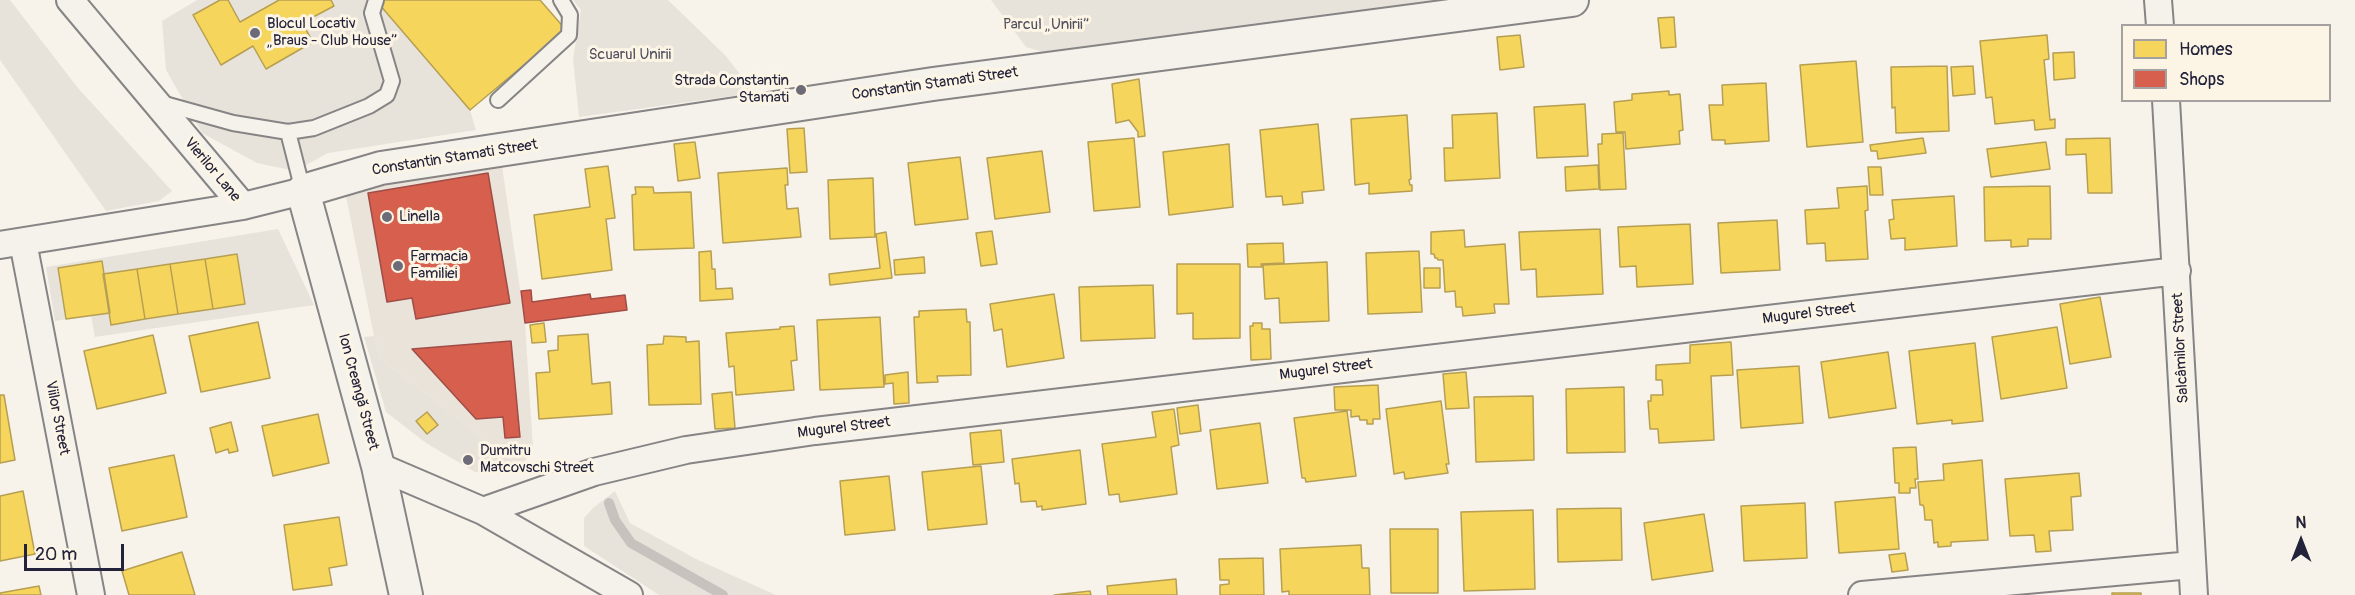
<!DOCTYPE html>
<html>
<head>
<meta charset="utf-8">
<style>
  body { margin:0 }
  #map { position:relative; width:2355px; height:595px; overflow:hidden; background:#f7f3ea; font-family:Pangolin,sans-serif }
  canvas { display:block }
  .legend { position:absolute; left:2121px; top:24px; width:210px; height:78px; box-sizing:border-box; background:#fcf5e5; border:2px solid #a5a1a1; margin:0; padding:8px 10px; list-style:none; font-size:18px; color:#22223b }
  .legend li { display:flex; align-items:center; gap:12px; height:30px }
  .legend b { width:30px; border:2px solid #a5a1a1 }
  .north { position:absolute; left:2271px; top:511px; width:60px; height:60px; -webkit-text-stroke:4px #fcf5e5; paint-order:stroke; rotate:0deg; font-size:16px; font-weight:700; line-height:24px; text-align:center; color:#22223b }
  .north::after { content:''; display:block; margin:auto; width:21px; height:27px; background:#22223b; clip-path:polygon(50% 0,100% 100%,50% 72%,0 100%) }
  .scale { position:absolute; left:24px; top:544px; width:100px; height:27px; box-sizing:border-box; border:3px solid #22223b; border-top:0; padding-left:8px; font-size:18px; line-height:21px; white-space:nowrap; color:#22223b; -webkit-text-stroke:4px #fcf5e5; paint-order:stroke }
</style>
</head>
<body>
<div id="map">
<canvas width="2355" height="595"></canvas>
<ul class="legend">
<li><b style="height:16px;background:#f6d55c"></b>Homes</li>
<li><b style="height:16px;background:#d6604d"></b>Shops</li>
</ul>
<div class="north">N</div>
<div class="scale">20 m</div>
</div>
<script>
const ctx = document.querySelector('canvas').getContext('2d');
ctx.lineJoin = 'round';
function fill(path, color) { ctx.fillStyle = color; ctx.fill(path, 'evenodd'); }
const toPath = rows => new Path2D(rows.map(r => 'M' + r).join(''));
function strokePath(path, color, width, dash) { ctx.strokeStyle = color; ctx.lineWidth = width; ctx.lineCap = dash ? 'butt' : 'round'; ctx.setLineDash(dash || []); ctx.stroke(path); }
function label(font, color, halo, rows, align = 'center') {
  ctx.font = font + ' Pangolin,sans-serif'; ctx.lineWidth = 6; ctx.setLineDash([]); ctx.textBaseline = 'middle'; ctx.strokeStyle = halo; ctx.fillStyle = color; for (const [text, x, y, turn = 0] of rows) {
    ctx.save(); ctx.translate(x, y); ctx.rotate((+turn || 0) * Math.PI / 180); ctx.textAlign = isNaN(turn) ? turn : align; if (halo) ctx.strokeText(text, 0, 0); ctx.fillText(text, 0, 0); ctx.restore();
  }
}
const built = toPath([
  [502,166,525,323,533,449,521,467,382,360,374,336,345,191]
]);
const green = toPath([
  [0,0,10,0,78,88,172,191,159,201,106,211,0,60],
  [197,0,378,0,470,110,476,130,328,153,295,171,257,163,202,133,166,70,162,21],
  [573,0,668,0,726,56,754,93,579,117,573,59,581,10],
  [991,0,1453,0,1043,52,1026,47],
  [278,229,314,305,95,337,91,315,55,321,46,267],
  [374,336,382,360,521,467,505,475,475,472,426,443,386,412,364,337],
  [615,491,630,523,698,560,776,595,659,595,584,546,584,518,593,508]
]);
const homes = toPath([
  [220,0,228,0,240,22,279,0,331,0,334,6,302,23,313,42,266,69,253,46,221,65,193,15,220,0],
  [384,0,540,0,566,30,470,110,379,4,384,0],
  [1674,17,1676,47,1661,48,1658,18,1674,17],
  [1520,35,1524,67,1500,70,1497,37,1520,35],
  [2047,35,2049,59,2044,60,2050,120,2055,119,2055,128,2035,130,2034,120,1995,124,1992,97,1986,98,1980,41,2047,35],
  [2074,52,2075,78,2054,80,2053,53,2074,52],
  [1856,61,1863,142,1807,147,1800,65,1856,61],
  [1947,66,1949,131,1896,133,1895,107,1892,108,1891,67,1947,66],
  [1973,66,1975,94,1953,96,1951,67,1973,66],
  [1139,79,1145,136,1138,137,1138,132,1129,120,1116,123,1112,84,1139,79],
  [1766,83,1769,141,1725,144,1725,140,1712,140,1709,105,1723,105,1722,85,1766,83],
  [1669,91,1669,95,1680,94,1683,130,1679,131,1680,144,1626,149,1625,132,1616,132,1614,102,1632,100,1632,94,1669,91],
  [1585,104,1588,156,1537,158,1534,107,1585,104],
  [1497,113,1500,178,1445,181,1444,148,1453,148,1452,115,1497,113],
  [1407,115,1411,179,1409,180,1410,185,1412,185,1412,191,1369,194,1369,183,1355,185,1351,119,1407,115],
  [1318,124,1324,190,1302,192,1303,203,1283,205,1282,196,1266,197,1260,130,1318,124],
  [804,128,807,172,790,173,787,129,804,128],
  [1623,133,1626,189,1600,190,1598,144,1602,144,1602,134,1623,133],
  [1134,138,1140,207,1094,211,1088,142,1134,138],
  [1923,138,1926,153,1878,159,1877,151,1871,151,1870,145,1923,138],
  [2110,138,2112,193,2088,193,2086,154,2066,155,2066,139,2110,138],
  [695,142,700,178,678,181,674,144,695,142],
  [2046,142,2050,169,1991,177,1987,149,2046,142],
  [1229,144,1233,207,1169,215,1163,152,1229,144],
  [1042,151,1050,212,995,219,987,158,1042,151],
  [960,157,968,219,915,225,908,163,960,157],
  [1598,165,1599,189,1566,191,1565,167,1598,165],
  [608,166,615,218,606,219,612,270,542,279,534,215,590,207,585,169,608,166],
  [1868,167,1881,167,1883,195,1870,195,1868,167],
  [787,168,788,185,785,185,787,209,798,208,801,237,723,243,718,173,787,168],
  [873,178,875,237,830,239,828,180,873,178],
  [1867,186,1868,210,1865,211,1868,259,1826,261,1825,243,1807,244,1805,210,1839,208,1837,188,1867,186],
  [2050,186,2051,239,2028,239,2028,246,2011,247,2011,240,1985,241,1984,187,2050,186],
  [635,187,653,187,654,193,691,192,694,248,634,250,632,195,636,194,635,187],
  [1954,196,1957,246,1905,250,1905,238,1891,239,1889,220,1894,219,1892,200,1954,196],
  [1777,220,1780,270,1721,273,1718,223,1777,220],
  [1690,224,1693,284,1637,287,1636,266,1620,267,1618,227,1690,224],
  [1600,229,1603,294,1537,297,1536,269,1521,270,1519,232,1600,229],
  [1464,230,1465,247,1505,244,1509,304,1494,304,1495,313,1463,316,1462,307,1456,307,1455,291,1445,292,1443,260,1438,260,1437,258,1435,258,1434,254,1431,254,1431,232,1464,230],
  [992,231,997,264,981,266,976,233,992,231],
  [886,232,892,278,830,285,829,274,880,268,876,234,886,232],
  [1283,243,1284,263,1261,264,1262,267,1248,267,1247,244,1283,243],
  [711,251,712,269,715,269,716,289,732,288,733,299,700,301,699,252,711,251],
  [1419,251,1422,312,1368,314,1366,253,1419,251],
  [237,254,245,304,213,309,205,259,237,254],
  [924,257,925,273,895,275,894,260,924,257],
  [205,259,213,309,178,314,170,264,205,259],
  [102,261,110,313,66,319,58,268,102,261],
  [1327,262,1329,321,1280,323,1279,298,1265,299,1263,265,1327,262],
  [170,264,178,314,145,319,137,269,170,264],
  [1177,264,1240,264,1240,338,1193,339,1193,313,1177,314,1177,264],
  [1424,268,1440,268,1440,288,1424,288,1424,268],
  [137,269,145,319,111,325,103,274,137,269],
  [1153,285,1155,338,1081,341,1079,287,1153,285],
  [1054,294,1064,358,1007,367,1002,329,994,331,990,304,1054,294],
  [2100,297,2111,357,2070,364,2060,304,2100,297],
  [966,309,967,322,970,322,971,375,937,376,938,382,917,383,914,317,919,317,919,311,966,309],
  [880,317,884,387,820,390,817,320,880,317],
  [258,322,270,378,201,392,189,336,258,322],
  [544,323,546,342,532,343,530,325,544,323],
  [1253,323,1262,323,1262,329,1270,329,1271,359,1251,360,1250,326,1253,326,1253,323],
  [794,326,797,360,791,361,794,390,736,395,734,366,729,367,726,333,780,329,780,327,794,326],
  [2057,327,2067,388,2001,399,1992,337,2057,327],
  [588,334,592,384,610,382,612,414,539,419,536,373,550,372,548,351,558,350,558,336,588,334],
  [153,335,166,393,97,409,84,351,153,335],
  [664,336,686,337,686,342,699,341,701,404,649,405,647,345,663,344,664,336],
  [1731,342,1733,375,1711,376,1714,440,1659,443,1658,429,1650,429,1648,401,1651,401,1651,395,1663,395,1662,380,1656,380,1656,365,1690,363,1690,345,1731,342],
  [1975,343,1983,421,1952,424,1952,420,1917,424,1909,351,1975,343],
  [1888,352,1896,408,1829,418,1821,362,1888,352],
  [1799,366,1803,423,1741,428,1737,370,1799,366],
  [908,372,909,403,894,404,893,383,885,384,885,375,908,372],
  [1466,372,1469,408,1446,409,1443,374,1466,372],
  [1378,385,1380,419,1373,419,1373,424,1367,424,1367,420,1360,420,1359,416,1351,417,1351,410,1335,410,1334,387,1378,385],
  [1624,387,1625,452,1567,453,1566,389,1624,387],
  [732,392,735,428,715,429,712,394,732,392],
  [0,395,4,395,15,460,0,463,0,395],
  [1533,396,1534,460,1476,462,1474,397,1533,396],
  [1441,401,1449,464,1446,464,1448,473,1405,479,1404,472,1394,474,1386,409,1441,401],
  [1198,405,1201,431,1180,434,1177,408,1198,405],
  [1174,409,1179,445,1171,447,1177,494,1120,502,1119,494,1109,495,1102,444,1156,437,1152,412,1174,409],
  [1347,411,1356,476,1306,482,1305,478,1302,478,1294,418,1347,411],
  [427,412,438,425,427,434,416,421,427,412],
  [318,414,329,463,273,476,262,426,318,414],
  [231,422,238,451,229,453,228,449,216,453,210,428,231,422],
  [1260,423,1268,483,1217,489,1210,430,1260,423],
  [1001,430,1004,462,973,465,970,433,1001,430],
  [1916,447,1918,479,1915,479,1916,488,1910,488,1910,493,1899,493,1899,483,1895,483,1893,448,1916,447],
  [1080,450,1086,504,1042,510,1042,506,1037,507,1036,501,1021,502,1019,483,1015,484,1012,459,1080,450],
  [174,455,187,517,122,531,109,468,174,455],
  [1982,460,1988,540,1951,542,1951,546,1938,547,1938,542,1934,543,1932,520,1925,520,1924,508,1923,505,1920,505,1918,482,1944,480,1943,464,1982,460],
  [981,466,987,524,928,530,922,472,981,466],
  [2079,473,2081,496,2071,497,2073,530,2049,531,2051,551,2036,552,2034,535,2010,536,2005,479,2079,473],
  [889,476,895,530,845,535,840,481,889,476],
  [23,491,35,554,0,561,0,496,23,491],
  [1895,497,1899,549,1839,553,1835,502,1895,497],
  [1805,503,1807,558,1744,561,1741,506,1805,503],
  [1621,508,1622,560,1558,562,1557,509,1621,508],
  [1533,510,1535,589,1464,591,1461,512,1533,510],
  [1704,514,1713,571,1652,580,1644,523,1704,514],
  [339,517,347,565,329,568,332,585,293,590,284,525,339,517],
  [1390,529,1438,529,1438,593,1391,593,1390,529],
  [1361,545,1362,568,1369,568,1370,595,1289,595,1289,591,1282,592,1280,549,1361,545],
  [182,552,195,595,129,595,122,571,182,552],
  [1905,553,1908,570,1892,572,1889,555,1905,553],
  [1263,558,1264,595,1220,595,1220,585,1229,584,1229,580,1220,580,1219,559,1263,558],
  [1176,579,1177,595,1108,595,1107,586,1176,579],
  [39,586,41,595,0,595,0,593,39,586],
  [1090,591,1091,595,1054,595,1090,591],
  [2112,593,2141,593,2141,595,2112,595,2112,593]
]);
const shops = toPath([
  [488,173,510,303,416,319,412,298,387,302,368,193,488,173],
  [531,290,532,302,590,294,591,299,625,295,627,310,525,323,521,291,531,290],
  [511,341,520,437,505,438,503,417,476,419,412,349,511,341]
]);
const stream = toPath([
  [609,503,615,520,631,543,723,595]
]);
const service = toPath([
  [498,100,569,35,570,15,561,0],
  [161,103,233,123,288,132],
  [303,191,288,132,314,128,369,106,387,95,392,81,372,13,376,0]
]);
const minor = toPath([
  [70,0,243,206],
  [2158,0,2160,26],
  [2166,100,2194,595],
  [23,242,91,595],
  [0,245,243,206,303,191],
  [378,466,483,511,629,595],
  [483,511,594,472,686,450,815,431,2177,271],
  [1862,595,2192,565]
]);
const tertiary = toPath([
  [406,595,378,466,303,191,381,168,933,84,1572,0]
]);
const markers = [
  [255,33,6,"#6d6b78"],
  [801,90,6,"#6d6b78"],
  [387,217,6,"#6d6b78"],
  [398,266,6,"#6d6b78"],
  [468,460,6,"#6d6b78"]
];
const poiNames = [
  ["Blocul Locativ",267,24],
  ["„Braus - Club House”",267,41],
  ["Strada Constantin",789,81,"right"],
  ["Stamati",789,98,"right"],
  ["Linella",399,217],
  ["Farmacia",410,257],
  ["Familiei",410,274],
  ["Dumitru",480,451],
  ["Matcovschi Street",480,468]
];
const parkNames = [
  ["Parcul „Unirii”",1046,25],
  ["Scuarul Unirii",630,55]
];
const streetNames = [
  ["Constantin Stamati Street",935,84,-8],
  ["Constantin Stamati Street",455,158,-9],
  ["Vierilor Lane",212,170,50],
  ["Mugurel Street",1809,314,-7],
  ["Salcâmilor Street",2181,348,-93],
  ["Mugurel Street",1326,370,-7],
  ["Ion Creangă Street",358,392,75],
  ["Viilor Street",57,418,79],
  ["Mugurel Street",844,428,-7]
];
fill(built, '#e9e3d9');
fill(green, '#e8e3da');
fill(homes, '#f6d55c');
strokePath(homes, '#b69f52', 1.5);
fill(shops, '#d6604d');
strokePath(shops, '#a04d48', 1.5);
strokePath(stream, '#c7c2be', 10);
strokePath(service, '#868485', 18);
strokePath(minor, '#868485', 30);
strokePath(tertiary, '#868485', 36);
strokePath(service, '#f5f2ec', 14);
strokePath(minor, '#f5f2ec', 26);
strokePath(tertiary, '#f5f2ec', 32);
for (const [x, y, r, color] of markers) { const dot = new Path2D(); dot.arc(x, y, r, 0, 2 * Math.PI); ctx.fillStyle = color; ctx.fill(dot); strokePath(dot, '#fcf5e5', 2); }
label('15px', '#22223b', '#fcf5e5', poiNames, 'left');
label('15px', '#504f5f', '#fcf5e5', parkNames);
label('15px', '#22223b', '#fcf5e5', streetNames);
</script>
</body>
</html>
